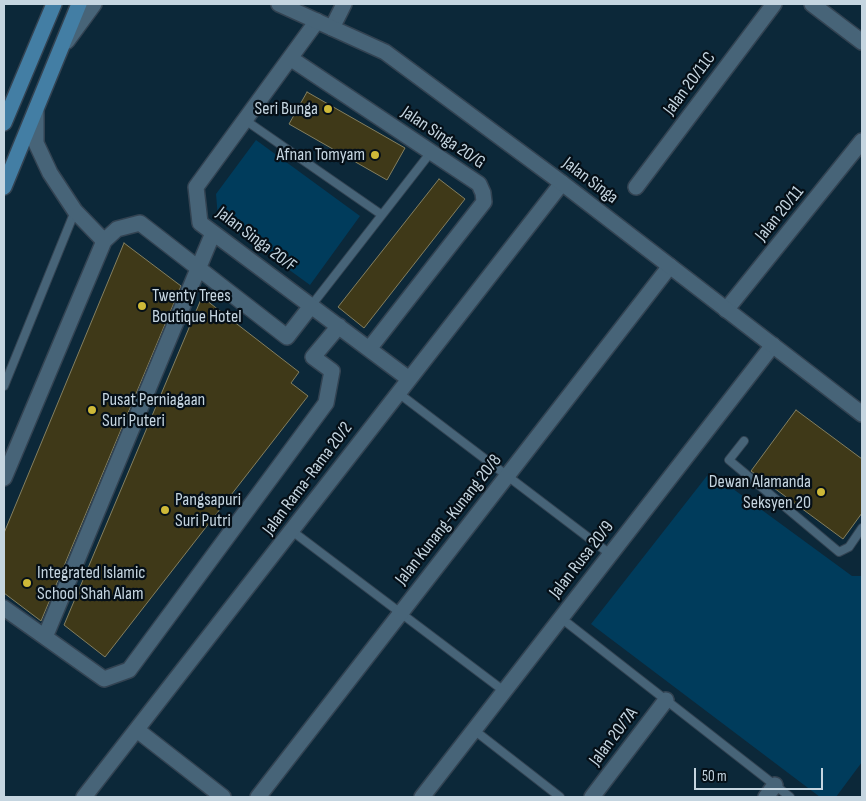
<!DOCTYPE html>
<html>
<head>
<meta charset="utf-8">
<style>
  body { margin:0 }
  #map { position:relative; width:866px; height:801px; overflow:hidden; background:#0c2839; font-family:"Sofia Sans Condensed",sans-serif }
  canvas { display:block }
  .frame { position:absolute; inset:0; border:5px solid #c5d5e0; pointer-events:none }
  .scale { position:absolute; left:694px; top:768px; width:129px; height:22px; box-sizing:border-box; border:2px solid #c5d5e0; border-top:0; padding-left:6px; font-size:15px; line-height:18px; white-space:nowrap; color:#c5d5e0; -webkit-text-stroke:4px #050f17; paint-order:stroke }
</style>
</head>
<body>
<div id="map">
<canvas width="866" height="801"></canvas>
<div class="frame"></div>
<div class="scale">50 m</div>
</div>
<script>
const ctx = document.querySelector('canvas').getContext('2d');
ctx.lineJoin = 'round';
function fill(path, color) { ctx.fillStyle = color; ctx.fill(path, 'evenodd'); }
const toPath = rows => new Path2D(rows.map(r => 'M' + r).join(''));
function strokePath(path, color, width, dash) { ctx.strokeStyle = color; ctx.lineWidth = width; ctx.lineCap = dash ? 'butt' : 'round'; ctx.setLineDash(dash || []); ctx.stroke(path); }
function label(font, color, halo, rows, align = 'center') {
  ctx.font = font + ' "Sofia Sans Condensed",sans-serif'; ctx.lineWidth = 4.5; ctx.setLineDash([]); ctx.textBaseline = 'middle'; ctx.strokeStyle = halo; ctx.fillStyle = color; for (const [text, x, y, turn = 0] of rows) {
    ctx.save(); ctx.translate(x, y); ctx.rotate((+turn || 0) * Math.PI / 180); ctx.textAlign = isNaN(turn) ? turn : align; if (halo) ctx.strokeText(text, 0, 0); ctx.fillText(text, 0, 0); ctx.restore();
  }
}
const green = toPath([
  [256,140,360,216,310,285,218,218,216,194],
  [710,472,852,576,862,576,862,762,836,797,820,797,591,624]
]);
const building = toPath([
  [307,92,405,148,387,180,289,124,307,92],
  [439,179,465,199,364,328,338,307,439,179],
  [124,243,181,286,41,621,4,593,4,533,124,243],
  [202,297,299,372,291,383,308,396,105,657,64,625,202,297],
  [796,410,862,459,862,513,843,539,751,471,796,410]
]);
const service = toPath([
  [245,120,382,215],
  [311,306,431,152],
  [4,386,75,211],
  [397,392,610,554],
  [744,441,729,460,839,552,849,547,862,528],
  [292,531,504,691],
  [561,618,790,797],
  [474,730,560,797]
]);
const minor = toPath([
  [812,4,862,42],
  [317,21,196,187,200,223,409,379],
  [332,28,344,4],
  [290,58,479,184,483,193,484,202,369,349],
  [36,110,36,143,50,173,75,211,104,241],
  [636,187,774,4],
  [726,310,862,141],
  [4,478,104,241,117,229,140,223,287,337,311,306],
  [4,608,104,679,129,670,326,403,332,371,313,357,339,326],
  [45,637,213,233],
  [137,730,223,797],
  [84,797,562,183],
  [258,797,670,266],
  [422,797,773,345],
  [592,797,666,700],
  [766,797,775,785]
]);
const tertiary = toPath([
  [279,4,385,52,562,183,862,414],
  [67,41,94,4]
]);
const primary = toPath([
  [4,123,54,4],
  [4,187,79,4]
]);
const markers = [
  [328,109,5,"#ceb938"],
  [375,155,5,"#ceb938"],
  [142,306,5,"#ceb938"],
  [92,410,5,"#ceb938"],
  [821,492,5,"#ceb938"],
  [165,510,5,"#ceb938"],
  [27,583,5,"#ceb938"]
];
const streetNames = [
  ["Jalan 20/11C",690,84,-53],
  ["Jalan Singa 20/G",443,138,34],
  ["Jalan Singa",590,181,37],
  ["Jalan 20/11",780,214,-51],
  ["Jalan Singa 20/F",256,240,37],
  ["Jalan Rama-Rama 20/2",308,479,-53],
  ["Jalan Kunang-Kunang 20/8",449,520,-52],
  ["Jalan Rusa 20/9",582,560,-52],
  ["Jalan 20/7A",614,737,-53]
];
const poiNames = [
  ["Seri Bunga",318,109,"right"],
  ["Afnan Tomyam",365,155,"right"],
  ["Twenty Trees",152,296],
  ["Boutique Hotel",152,317],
  ["Pusat Perniagaan",102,400],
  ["Suri Puteri",102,421],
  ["Dewan Alamanda",811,482,"right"],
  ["Seksyen 20",811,503,"right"],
  ["Pangsapuri",175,500],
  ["Suri Putri",175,521],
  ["Integrated Islamic",37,573],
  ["School Shah Alam",37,594]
];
fill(green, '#003c5c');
fill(building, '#3f3918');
strokePath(building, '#847f5f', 1);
strokePath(service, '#334352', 10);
strokePath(minor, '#334352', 18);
strokePath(tertiary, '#334352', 18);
strokePath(primary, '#334352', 18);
strokePath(service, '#476478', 8);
strokePath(minor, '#476478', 15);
strokePath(tertiary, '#476478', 15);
strokePath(primary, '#437ea4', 15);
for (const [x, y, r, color] of markers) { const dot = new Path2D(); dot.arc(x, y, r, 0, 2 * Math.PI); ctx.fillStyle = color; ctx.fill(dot); strokePath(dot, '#050f17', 2); }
label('18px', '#c5d5e0', '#050f17', streetNames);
label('18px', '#c5d5e0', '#050f17', poiNames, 'left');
</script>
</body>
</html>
